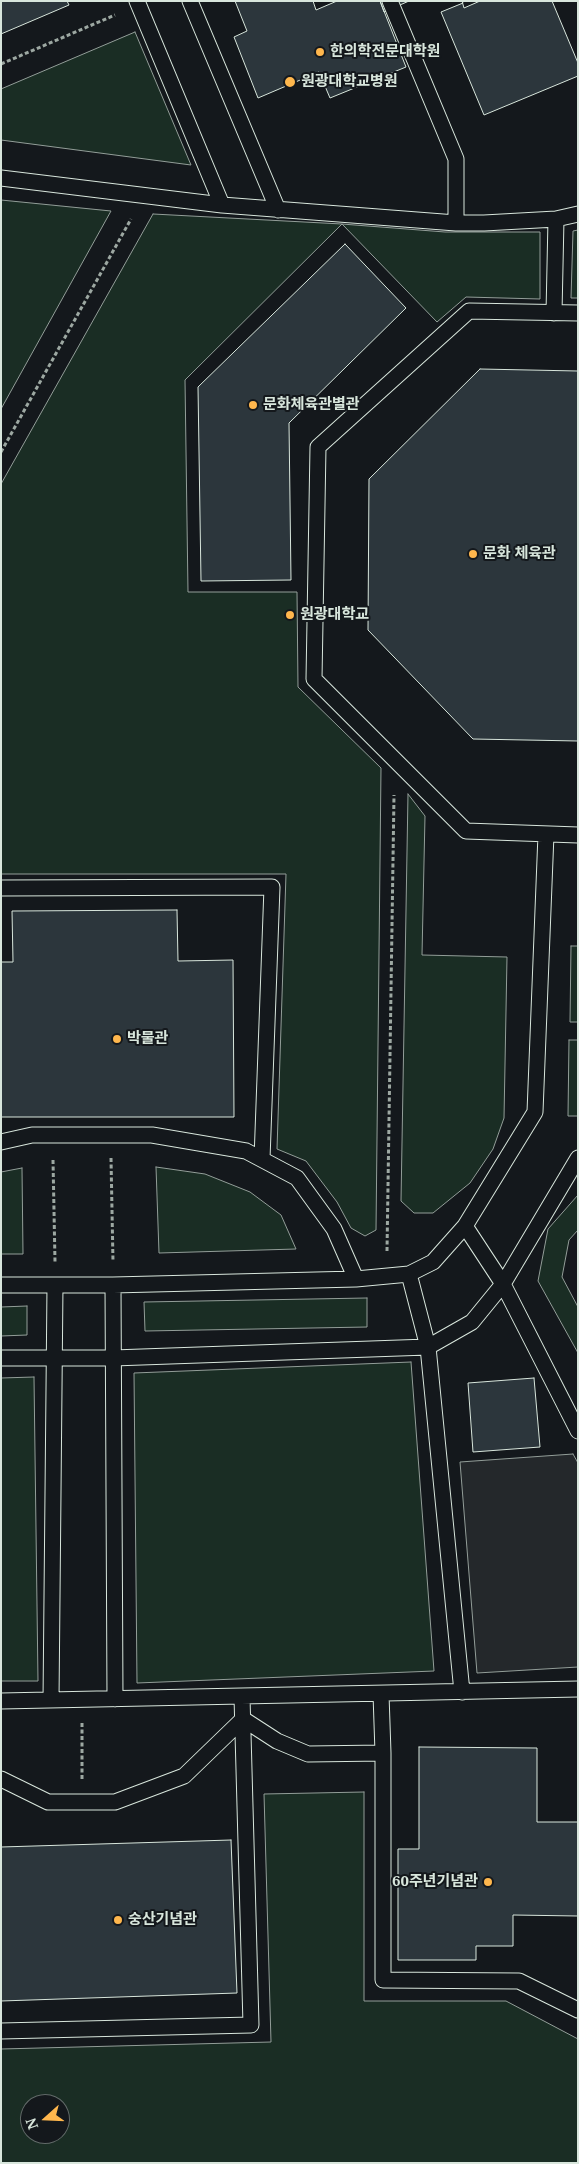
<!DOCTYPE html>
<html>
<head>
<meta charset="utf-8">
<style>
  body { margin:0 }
  #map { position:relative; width:579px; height:2164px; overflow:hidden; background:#14181c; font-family:"Noto Serif",serif }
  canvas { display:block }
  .frame { position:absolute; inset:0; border:2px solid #d8e6dc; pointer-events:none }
  .north { position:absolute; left:20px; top:2094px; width:50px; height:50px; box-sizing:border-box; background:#14181c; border:1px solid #626a69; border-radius:50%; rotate:250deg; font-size:14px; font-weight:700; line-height:20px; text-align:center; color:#d8e6dc }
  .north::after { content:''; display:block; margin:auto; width:18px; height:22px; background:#ffb74d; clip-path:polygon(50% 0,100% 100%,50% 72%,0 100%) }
</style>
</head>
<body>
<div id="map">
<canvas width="579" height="2164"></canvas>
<div class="frame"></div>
<div class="north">N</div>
</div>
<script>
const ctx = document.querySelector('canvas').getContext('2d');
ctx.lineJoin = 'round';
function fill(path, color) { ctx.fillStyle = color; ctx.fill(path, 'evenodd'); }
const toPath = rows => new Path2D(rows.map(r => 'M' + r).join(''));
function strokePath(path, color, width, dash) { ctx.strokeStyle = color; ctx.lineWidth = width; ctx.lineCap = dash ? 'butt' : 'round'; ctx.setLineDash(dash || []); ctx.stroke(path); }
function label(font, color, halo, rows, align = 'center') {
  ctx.font = font + ' "Noto Serif","Noto Sans KR",serif'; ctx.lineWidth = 4; ctx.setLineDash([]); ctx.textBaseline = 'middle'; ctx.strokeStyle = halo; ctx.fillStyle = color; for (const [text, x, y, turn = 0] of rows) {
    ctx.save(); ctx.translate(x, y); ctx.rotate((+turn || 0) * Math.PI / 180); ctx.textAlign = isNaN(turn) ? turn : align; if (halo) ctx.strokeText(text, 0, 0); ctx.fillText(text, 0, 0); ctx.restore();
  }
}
const green = toPath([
  [135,32,191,165,1,140,1,89,135,32],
  [1,200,111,211,1,409,1,200],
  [153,214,342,224,445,232,540,232,540,299,466,297,437,322,342,224,185,380,188,592,297,592,298,687,381,768,376,1230,365,1236,351,1228,337,1202,306,1161,277,1149,286,874,1,874,1,484,153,214],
  [578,230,578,298,571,298,573,231,578,230],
  [408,794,425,816,422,955,507,957,504,1118,493,1149,470,1183,433,1213,414,1213,401,1201,408,794],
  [571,946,578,946,578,1022,570,1022,571,946],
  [569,1040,578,1040,578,1116,568,1116,569,1040],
  [156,1167,205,1174,250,1192,281,1215,296,1249,159,1253,156,1167],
  [22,1168,23,1254,1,1254,1,1172,22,1168],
  [578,1195,578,1230,569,1240,562,1277,578,1307,578,1353,538,1281,548,1229,578,1195],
  [367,1298,367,1327,145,1331,144,1302,367,1298],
  [27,1306,27,1335,1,1336,1,1307,27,1306],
  [411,1362,434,1671,137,1683,134,1373,411,1362],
  [34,1377,38,1681,1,1681,1,1378,34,1377],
  [364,1792,364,2001,506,2001,578,2039,578,2163,1,2163,1,2049,271,2042,264,1794,364,1792],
  [30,2104,60,2104,60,2134,30,2134,30,2104]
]);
const parking = toPath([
  [573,1454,578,1463,578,1667,477,1673,460,1462,573,1454]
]);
const building = toPath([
  [1,1,67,1,69,5,1,34,1,1],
  [235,1,380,1,406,67,330,98,319,72,258,98,234,37,247,31,235,1],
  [313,1,337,1,316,10,313,1],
  [380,1,409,1,384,12,380,1],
  [462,1,552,1,578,63,578,76,484,115,441,12,463,3,462,1],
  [462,1,480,1,464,8,462,1],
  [345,244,406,308,289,423,291,580,201,581,198,387,345,244],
  [480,369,578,371,578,741,473,739,368,630,369,479,480,369],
  [177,910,178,961,233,960,234,1117,1,1117,1,962,13,962,12,911,177,910],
  [534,1378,540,1447,473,1452,468,1383,534,1378],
  [419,1747,537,1748,537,1822,578,1822,578,1916,513,1915,513,1946,476,1946,476,1960,398,1960,398,1849,419,1849,419,1747],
  [231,1840,237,1993,1,2001,1,1847,231,1840]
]);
const path = toPath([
  [1,64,115,15],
  [1,452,131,219],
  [111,1158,113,1262],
  [53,1160,55,1262],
  [387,1251,394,795],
  [82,1779,82,1723]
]);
const lane = toPath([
  [137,1,222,205],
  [190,1,278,210],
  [390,1,456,159,456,223],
  [1,178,222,205,456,223,484,223,556,219,578,214],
  [554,313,556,219],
  [578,313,469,311,318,447,314,679,466,831,578,835],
  [1,888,272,887,262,1159],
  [1,1142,32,1135,152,1135,246,1151,297,1178,334,1229,356,1279],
  [465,1226,503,1284,578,1431],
  [409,1274,428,1347,462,1692],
  [1,1285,113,1285,356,1279,409,1274,433,1262,465,1226,535,1112,546,834],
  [113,1285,115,1699],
  [1,1358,113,1358,428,1347,472,1322,503,1284,578,1158],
  [381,1694,383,1753,383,1980,519,1981,578,2010],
  [51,1700,55,1285],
  [1,1701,578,1689],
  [1,1779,48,1802,115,1802,184,1776,243,1719,277,1741,308,1754,383,1753],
  [1,2031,251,2025,242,1697]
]);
const markers = [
  [320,52,5,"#ffb74d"],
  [290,82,6,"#ffb74d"],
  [253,405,5,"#ffb74d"],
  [473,554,5,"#ffb74d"],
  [290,615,5,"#ffb74d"],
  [117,1039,5,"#ffb74d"],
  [488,1882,5,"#ffb74d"],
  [118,1920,5,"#ffb74d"]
];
const poiNames = [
  ["한의학전문대학원",330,52],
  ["원광대학교병원",301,82],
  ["문화체육관별관",263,405],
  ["문화 체육관",483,554],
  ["원광대학교",300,615],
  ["박물관",127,1039],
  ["60주년기념관",478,1882,"right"],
  ["숭산기념관",128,1920]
];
fill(green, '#1a2d24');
strokePath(green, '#939e99', 1);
fill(parking, '#24282b');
strokePath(parking, '#939e99', 1);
fill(building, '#2c363c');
strokePath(building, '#d8e6dc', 1);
strokePath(lane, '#d8e6dc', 17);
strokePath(path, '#9da8a2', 3, [4, 2.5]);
strokePath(lane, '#14181c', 15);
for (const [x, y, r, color] of markers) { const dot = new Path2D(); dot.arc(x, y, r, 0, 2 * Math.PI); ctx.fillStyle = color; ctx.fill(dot); strokePath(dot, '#14181c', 2); }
label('bold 15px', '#d8e6dc', '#14181c', poiNames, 'left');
</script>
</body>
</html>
